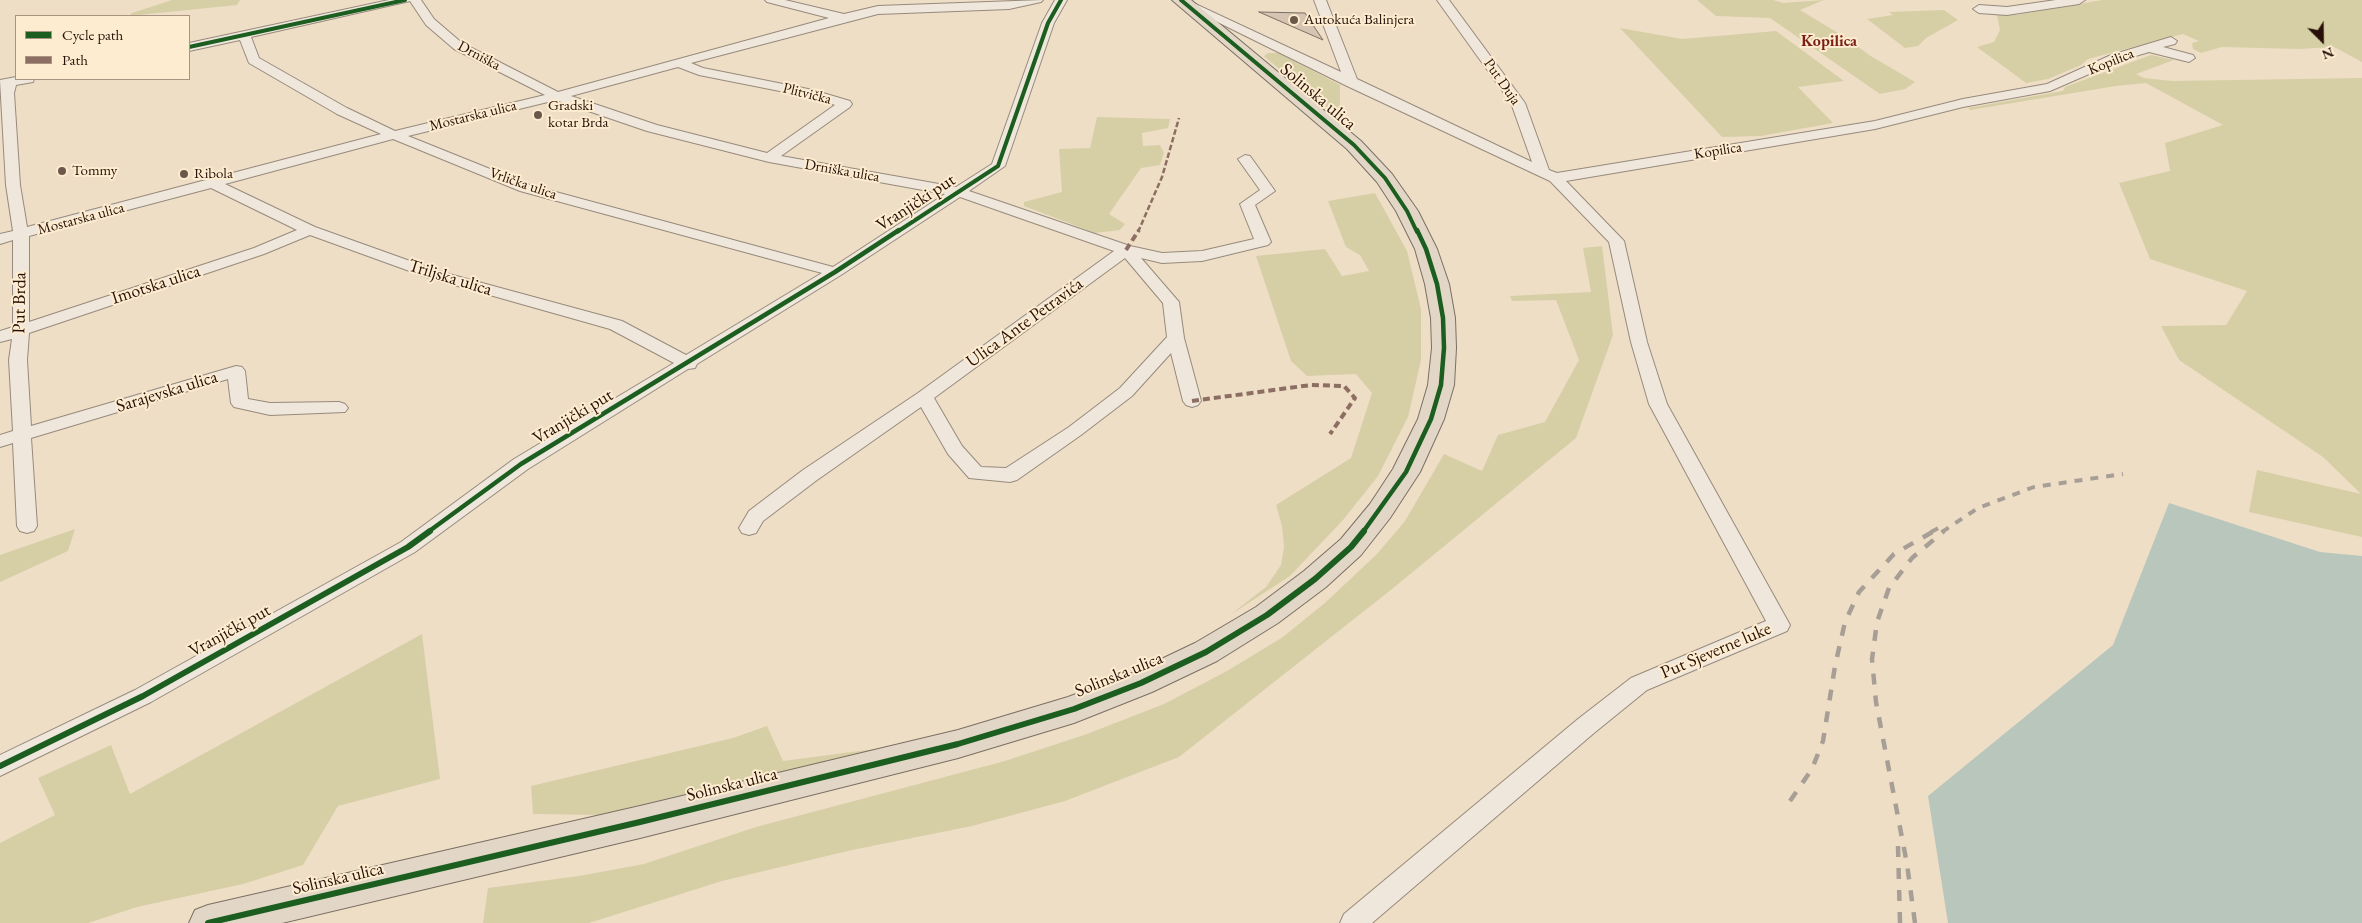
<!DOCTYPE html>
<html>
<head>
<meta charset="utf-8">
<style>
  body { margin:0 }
  #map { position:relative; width:2362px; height:923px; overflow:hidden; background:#eedec6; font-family:"EB Garamond",serif }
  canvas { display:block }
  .legend { position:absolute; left:15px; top:15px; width:175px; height:65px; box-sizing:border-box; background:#feecd0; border:1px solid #a89480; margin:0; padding:6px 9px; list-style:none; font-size:15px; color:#261007 }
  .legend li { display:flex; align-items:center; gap:10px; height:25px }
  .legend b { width:25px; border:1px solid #a89480 }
  .north { position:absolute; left:2297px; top:15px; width:50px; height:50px; -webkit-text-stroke:4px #feecd0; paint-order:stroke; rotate:157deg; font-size:14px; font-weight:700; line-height:20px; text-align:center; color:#261007 }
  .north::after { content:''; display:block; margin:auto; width:18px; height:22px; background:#261007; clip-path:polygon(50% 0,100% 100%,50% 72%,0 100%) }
</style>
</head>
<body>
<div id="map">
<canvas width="2362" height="923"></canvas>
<ul class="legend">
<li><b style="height:6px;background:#1b5e20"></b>Cycle path</li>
<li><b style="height:6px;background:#8d6e63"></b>Path</li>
</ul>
<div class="north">N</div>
</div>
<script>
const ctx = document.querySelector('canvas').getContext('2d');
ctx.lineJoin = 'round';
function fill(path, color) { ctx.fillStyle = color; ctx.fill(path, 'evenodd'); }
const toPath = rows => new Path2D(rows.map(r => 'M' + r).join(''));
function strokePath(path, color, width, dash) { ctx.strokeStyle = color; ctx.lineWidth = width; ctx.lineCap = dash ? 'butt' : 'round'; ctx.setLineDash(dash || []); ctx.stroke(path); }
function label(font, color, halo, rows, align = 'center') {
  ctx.font = font + ' "EB Garamond",serif'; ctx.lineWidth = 4; ctx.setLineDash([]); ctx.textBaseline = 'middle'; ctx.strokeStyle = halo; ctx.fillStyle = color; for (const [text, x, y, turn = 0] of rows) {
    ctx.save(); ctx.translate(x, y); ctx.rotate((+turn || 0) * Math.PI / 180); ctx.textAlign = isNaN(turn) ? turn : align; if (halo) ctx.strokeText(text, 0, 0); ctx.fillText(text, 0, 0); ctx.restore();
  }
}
const green = toPath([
  [172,0,240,0,237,5,129,16,132,13],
  [1697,0,1773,0,1783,3,1824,0,1800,10,1848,39,1869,55,1915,82,1905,89,1880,94,1770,18,1716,16],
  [2102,0,2362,0,2362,62,2334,47,2299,49,2222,47,2201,53,2193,49,2192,43,2199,41,2183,34,2088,59,2081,65,2048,79,2026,83,1977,47,1994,42,2000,30,1997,15,2016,15],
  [1944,10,1958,20,1926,38,1918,46,1905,48,1867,19,1893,15,1889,12],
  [1620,28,1682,39,1776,31,1844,81,1798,87,1833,123,1761,136,1722,137],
  [1268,53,1279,53,1340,85,1340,118,1266,58,1264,56],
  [2151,55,2174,60,2136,74,2144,78,2172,81,2362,78,2362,537,2249,512,2257,470,2361,494,2323,457,2179,360,2161,326,2226,325,2247,291,2150,259,2119,183,2170,171,2165,143,2223,125,2146,83,2116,86,1970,110,1968,108,2063,91,2065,87],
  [1097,117,1170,119,1168,128,1142,133,1143,146,1160,145,1164,153,1160,165,1141,168,1109,214,1125,224,1120,230,1095,233,1024,206,1024,202,1062,192,1059,149,1090,148],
  [1375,193,1407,251,1421,309,1421,360,1408,417,1378,476,1343,520,1290,576,1230,615,1266,587,1281,565,1284,547,1282,526,1276,505,1351,458,1372,393,1356,374,1307,376,1291,361,1256,256,1325,249,1342,276,1369,271,1360,255,1346,247,1328,201],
  [1602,246,1613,335,1576,438,1392,589,1179,757,1065,801,972,826,852,850,722,881,589,923,483,923,488,888,579,876,644,864,756,827,1005,761,1087,734,1164,704,1227,671,1283,637,1326,602,1377,554,1405,521,1444,454,1482,471,1498,435,1545,422,1579,360,1556,300,1512,301,1510,296,1591,292,1583,248],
  [75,529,68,551,0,582,0,555],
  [422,634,440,779,338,806,303,865,243,884,137,907,88,923,0,923,0,843,55,815,38,778,111,745,130,794],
  [767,726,783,761,882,748,598,815,533,814,531,786,733,738]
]);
const water = toPath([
  [2169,503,2320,552,2362,556,2362,923,1948,923,1928,796,2113,645]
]);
const building = toPath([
  [1259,12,1305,13,1323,40,1259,12]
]);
const street = toPath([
  [389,0,421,0,434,19,462,43,558,92,829,18,767,2,765,0,785,0,844,14,878,6,1043,0,1041,2,1009,9,878,14,691,63,703,68,813,90,850,101,852,104,850,107,781,156,956,187,992,164,1042,23,1055,0,1067,0,1054,23,1005,166,969,191,1130,246,1162,253,1202,251,1254,239,1240,204,1260,190,1238,159,1245,155,1250,156,1275,191,1255,205,1271,242,1268,245,1202,261,1162,263,1141,258,1179,302,1184,338,1201,401,1198,405,1192,407,1186,405,1183,401,1171,353,1132,396,1081,435,1017,480,1010,482,969,478,948,454,921,407,817,480,763,521,756,533,749,535,742,533,739,528,749,511,803,470,918,393,1114,251,960,197,841,275,697,364,695,368,688,369,528,469,415,552,151,702,0,776,0,755,135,690,401,542,514,459,674,363,610,329,426,277,310,235,264,254,29,333,27,360,31,426,236,366,242,367,245,371,248,399,270,403,339,402,345,404,348,408,345,412,270,415,234,407,231,403,228,379,31,438,37,526,34,531,27,533,20,531,17,526,13,443,0,447,0,435,13,431,9,360,12,339,0,342,0,331,13,327,13,240,0,244,0,234,13,231,6,185,0,80,16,77,34,79,33,82,16,85,14,93,20,185,27,227,381,134,337,114,249,63,240,40,189,51,189,43,389,0],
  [410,1,426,25,454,49,545,95,395,131,347,108,259,58,251,37,410,1],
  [678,67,699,75,810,97,835,105,767,153,657,125,571,96,678,67],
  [556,100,647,131,769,162,945,194,833,267,530,185,408,136,556,100],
  [393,139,520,191,822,273,686,355,622,321,438,271,315,227,225,184,393,139],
  [211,188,297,230,254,248,29,322,29,236,211,188],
  [1125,258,1163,303,1167,337,1120,388,1069,427,1006,468,981,467,962,446,934,398,1125,258],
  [1187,0,1341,72,1314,0,1326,0,1357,79,1532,162,1511,103,1437,0,1449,0,1525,103,1549,170,1557,173,1875,121,1963,99,2047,84,2111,55,2171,37,2177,41,2175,44,2163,47,2193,55,2195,58,2189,62,2149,52,2119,61,2050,91,1963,107,1875,129,1566,181,1624,241,1647,342,1667,404,1790,625,1787,631,1647,690,1594,733,1372,923,1340,923,1344,914,1578,719,1631,678,1766,621,1649,404,1631,342,1609,242,1550,181,1347,86,1179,3,1181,1,1187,0],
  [2056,0,2085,0,2079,4,2007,15,1979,13,1973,9,1979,5,2007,7,2056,0]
]);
const primary = toPath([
  [1172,0,1191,0,1361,141,1392,174,1418,211,1437,249,1449,284,1455,318,1456,348,1454,385,1444,419,1420,472,1390,518,1361,555,1326,587,1278,623,1217,661,1152,692,1074,723,958,758,640,838,282,923,189,923,195,910,208,905,640,806,958,730,1068,697,1130,674,1195,643,1256,607,1304,571,1341,539,1370,504,1393,469,1418,419,1428,385,1432,348,1431,318,1425,284,1415,249,1396,211,1377,182,1347,149,1172,0]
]);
const railFar1 = toPath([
  [1931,532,1942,526],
  [1942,532,1978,508,2034,487,2123,474]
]);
const rail = toPath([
  [1790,801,1812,769,1823,741,1835,666,1845,622,1859,592,1894,554,1934,531],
  [1898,846,1900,923],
  [1915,923,1907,864,1876,702,1872,659,1877,622,1889,588,1912,558,1944,531]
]);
const quietFar1 = toPath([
  [1138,232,1162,177,1179,118]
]);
const quiet = toPath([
  [1126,250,1139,230],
  [1192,401,1311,385,1344,386,1355,398,1330,434]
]);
const cyclewayFar2 = toPath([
  [1181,0,1354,145,1385,178,1407,211,1417,232],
  [189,47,405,0],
  [897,232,998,166,1048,23,1061,0]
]);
const cyclewayFar1 = toPath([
  [428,532,521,464,835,272,899,230],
  [1363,532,1406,472,1431,419,1441,385,1444,348,1443,318,1437,284,1426,249,1417,230]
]);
const cycleway = toPath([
  [0,766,143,696,408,547,430,531],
  [208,923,640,822,958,744,1074,709,1141,683,1206,652,1267,615,1315,579,1351,547,1364,531]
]);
const markers = [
  [1294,20,5,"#6c584a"],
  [538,115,5,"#6c584a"],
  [62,171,5,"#6c584a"],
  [184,174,5,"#6c584a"]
];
const farPoinames = [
  ["Autokuća Balinjera",1304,20],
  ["Gradski",548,106],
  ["kotar Brda",548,123],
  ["Tommy",72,171],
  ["Ribola",194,174]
];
const farStreetnames = [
  ["Drniška",479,56,28],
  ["Kopilica",2111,62,-22],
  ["Put Duja",1502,82,55],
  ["Plitvička",807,94,14],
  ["Mostarska ulica",473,116,-14],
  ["Kopilica",1718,151,-9],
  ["Drniška ulica",842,171,10],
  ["Vrlička ulica",523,184,19],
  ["Mostarska ulica",81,219,-15]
];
const farNeighbourhoodnames = [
  ["Kopilica",1829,42]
];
const streetNames = [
  ["Solinska ulica",1318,97,40],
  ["Vranjički put",916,203,-33],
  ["Triljska ulica",450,278,17],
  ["Imotska ulica",156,285,-18],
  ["Put Brda",20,303,-89],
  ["Ulica Ante Petravića",1025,323,-36],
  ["Sarajevska ulica",167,392,-17],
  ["Vranjički put",573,417,-31],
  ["Vranjički put",230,631,-29],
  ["Put Sjeverne luke",1716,651,-23],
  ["Solinska ulica",1119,675,-22],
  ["Solinska ulica",732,785,-14],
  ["Solinska ulica",338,879,-13]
];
fill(green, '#d6cfa6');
fill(water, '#b9c6bc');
fill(building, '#d7c3b2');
strokePath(building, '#7a6f62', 1);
strokePath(street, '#978a7c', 2);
strokePath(primary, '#7a6f62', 2);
fill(street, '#efe7db');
fill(primary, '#e2d7c6');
strokePath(railFar1, '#a79f96', 4, [8, 8]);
strokePath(rail, '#a79f96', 4.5, [11, 11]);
strokePath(quietFar1, '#8d6e63', 2.5, [5.5, 2.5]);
strokePath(quiet, '#8d6e63', 4, [7, 4]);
strokePath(cyclewayFar2, '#1b5e20', 4);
strokePath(cyclewayFar1, '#1b5e20', 4.5);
strokePath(cycleway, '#1b5e20', 6);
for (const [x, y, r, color] of markers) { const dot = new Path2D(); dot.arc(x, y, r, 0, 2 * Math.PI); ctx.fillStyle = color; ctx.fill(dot); strokePath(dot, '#feecd0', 2); }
label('15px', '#261007', '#feecd0', farPoinames, 'left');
label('15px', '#261007', '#feecd0', farStreetnames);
label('bold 16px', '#7a1f14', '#feecd0', farNeighbourhoodnames);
label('18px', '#261007', '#feecd0', streetNames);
</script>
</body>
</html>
